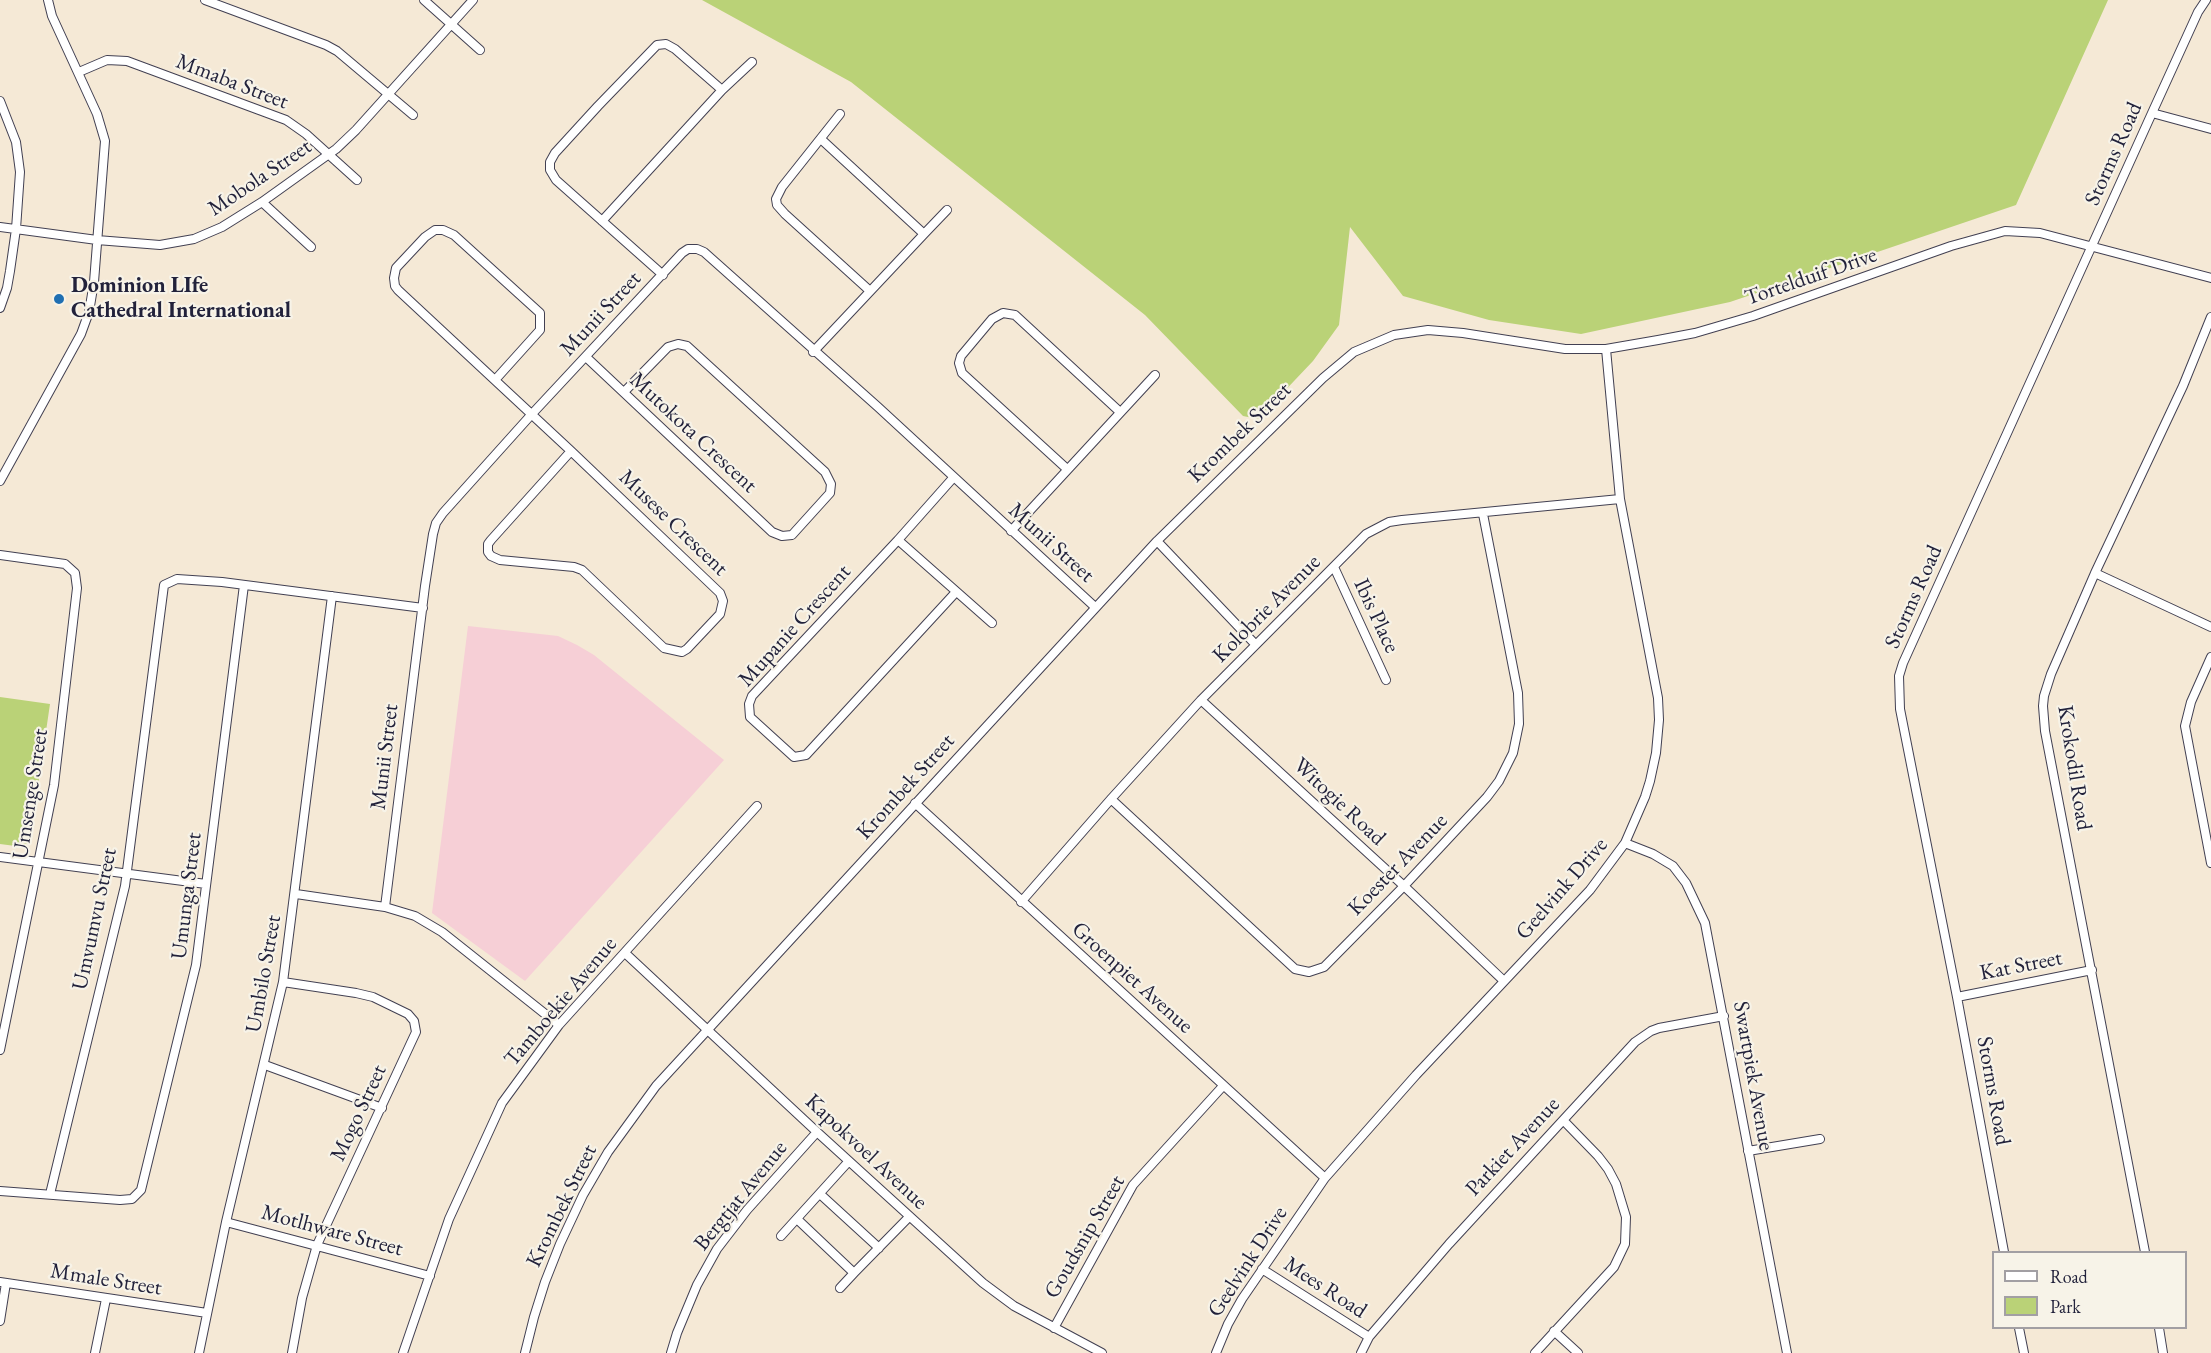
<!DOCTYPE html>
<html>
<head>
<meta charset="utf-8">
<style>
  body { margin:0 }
  #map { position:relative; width:2211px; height:1353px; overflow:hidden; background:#f5e9d6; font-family:"EB Garamond",serif }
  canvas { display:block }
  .legend { position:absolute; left:1992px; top:1251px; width:195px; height:78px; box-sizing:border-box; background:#f7f3e8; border:2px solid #a29fa3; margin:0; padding:8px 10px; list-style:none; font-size:18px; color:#22223b }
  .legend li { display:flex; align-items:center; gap:12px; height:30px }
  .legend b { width:30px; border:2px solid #a29fa3 }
</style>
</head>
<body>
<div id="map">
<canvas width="2211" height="1353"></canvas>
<ul class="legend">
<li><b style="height:8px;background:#fff"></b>Road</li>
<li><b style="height:16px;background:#bad277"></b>Park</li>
</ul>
</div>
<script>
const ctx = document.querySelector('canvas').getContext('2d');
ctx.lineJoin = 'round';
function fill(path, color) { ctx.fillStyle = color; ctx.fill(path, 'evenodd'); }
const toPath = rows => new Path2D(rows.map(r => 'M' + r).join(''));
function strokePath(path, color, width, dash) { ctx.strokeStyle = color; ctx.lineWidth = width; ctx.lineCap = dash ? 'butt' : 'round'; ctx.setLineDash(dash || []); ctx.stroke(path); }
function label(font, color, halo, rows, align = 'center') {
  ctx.font = font + ' "EB Garamond",serif'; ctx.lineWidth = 4.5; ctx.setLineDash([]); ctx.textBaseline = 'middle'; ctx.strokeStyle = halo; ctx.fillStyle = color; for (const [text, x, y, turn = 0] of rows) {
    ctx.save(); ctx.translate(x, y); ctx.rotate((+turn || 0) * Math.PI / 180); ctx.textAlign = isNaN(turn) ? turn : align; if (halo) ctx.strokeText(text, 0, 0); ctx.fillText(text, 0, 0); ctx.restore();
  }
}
const built = toPath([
  [468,626,558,636,577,645,594,655,724,760,525,981,432,913]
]);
const green = toPath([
  [702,0,2108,0,2016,205,1730,302,1581,334,1489,320,1403,296,1350,227,1339,325,1313,361,1258,419,1243,416,1145,315,851,82],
  [0,697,50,704,30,840,23,847,0,844]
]);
const street = toPath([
  [205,0,326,45,337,51,413,115],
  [424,0,480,50],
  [79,72,107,60,127,61,286,120,306,134,357,180],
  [0,101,16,142,20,172,16,229,10,271,7,288,0,308],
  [2152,113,2211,129],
  [840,114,782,187,776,199,777,205,785,214,870,291],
  [262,202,311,247],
  [602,221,722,90,752,62],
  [0,227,97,240,160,245,194,239,222,227,262,202,336,149,356,130,473,0],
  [924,234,947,210],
  [663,275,556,180,550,170,550,162,555,153,598,106,657,45,666,44,675,49,722,90],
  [813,352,924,234,822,140],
  [586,357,772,532,782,536,792,535,830,493,831,484,825,472,687,346,678,344,668,347,624,392],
  [495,380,540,330,540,313,454,235,443,230,435,230,425,237,396,268,394,278,395,286,398,290,571,451,720,593,723,601,720,614,687,649,682,652,664,648,582,570,574,567,500,560,491,556,488,552,488,544,491,540,571,451],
  [1067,469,962,373,959,363,961,356,992,319,1003,313,1015,315,1120,412],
  [953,478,898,540,752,696,749,704,750,717,794,757,806,755,956,592],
  [0,481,81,334,89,312,94,282,105,141,97,114,52,16,48,0],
  [1011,531,1155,375],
  [898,540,992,623],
  [1157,541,1255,644],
  [0,555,65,564,75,573,77,588,54,785,0,1050],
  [1334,567,1386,680],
  [2095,573,2211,627],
  [2211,657,2191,702,2185,726,2211,863],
  [1201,700,1404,886,1504,981],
  [1111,799,1295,969,1309,972,1324,967,1404,886,1487,797,1499,781,1513,753,1519,724,1518,693,1483,514],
  [915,803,1325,1178],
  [1625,843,1653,854,1673,866,1686,883,1705,923,1787,1353],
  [0,857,206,884],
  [296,894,385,907,415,916,442,932,559,1025],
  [1021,902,1111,799,1201,700,1366,534,1389,522,1402,520,1620,499],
  [385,907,425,586,433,534,436,523,443,513,531,415,682,253,688,249,697,249,704,252,878,407,1095,607],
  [625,953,817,1132,983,1283,1014,1306,1102,1353],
  [283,982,356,993,373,997,408,1014,414,1021,416,1032,317,1245,302,1298,292,1353],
  [1957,997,2092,970],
  [265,1065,382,1108],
  [1748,1151,1820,1139],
  [0,1191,120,1200,132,1199,141,1190,196,965,244,585],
  [50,1194,125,886,164,585,177,579,222,582,423,608],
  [820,1194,879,1248],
  [797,1219,854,1273,909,1217],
  [226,1222,430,1276],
  [781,1236,849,1161],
  [2004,1252,1957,997,1900,709,1899,676,1903,663,2152,113,2198,12,2206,0],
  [2145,1252,2045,731,2043,706,2044,696,2051,674,2095,573,2183,386,2211,317],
  [1262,1269,1369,1337],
  [0,1282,207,1313],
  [840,1288,854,1273],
  [0,1321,6,1283],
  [1054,1328,1133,1185,1223,1086],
  [2019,1328,2024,1353],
  [2159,1328,2163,1353],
  [1554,1331,1578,1353],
  [95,1353,106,1299],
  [199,1353,226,1222,283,982,332,596],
  [403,1353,449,1219,502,1103,559,1025,757,806],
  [525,1353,534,1317,545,1282,560,1244,583,1195,608,1152,656,1086,1157,541,1323,378,1354,352,1394,335,1428,330,1463,333,1565,349,1606,349,1658,340,1695,333,1753,316,1951,246,2005,231,2040,233,2211,278],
  [671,1353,677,1333,697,1285,717,1249,747,1210,817,1132],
  [1216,1353,1228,1324,1242,1299,1325,1178,1416,1075,1590,890,1625,843,1645,797,1650,781,1656,753,1659,720,1658,698,1620,499,1606,349],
  [1361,1353,1369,1337,1449,1244,1635,1042,1651,1031,1659,1028,1724,1016],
  [1535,1353,1614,1267,1625,1244,1626,1217,1616,1184,1608,1169,1598,1156,1563,1120]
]);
const markers = [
  [59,299,6,"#1f6fb2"]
];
const streetNames = [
  ["Mmaba Street",232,82,21],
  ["Storms Road",2114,154,-66],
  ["Mobola Street",260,178,-34],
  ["Tortelduif Drive",1811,277,-19],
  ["Munii Street",601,314,-47],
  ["Mutokota Crescent",693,433,43],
  ["Krombek Street",1240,433,-44],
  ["Musese Crescent",673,523,44],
  ["Munii Street",1051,543,42],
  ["Storms Road",1914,597,-66],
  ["Kolobrie Avenue",1267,609,-45],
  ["Ibis Place",1376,616,65],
  ["Mupanie Crescent",795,626,-48],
  ["Munii Street",385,757,-83],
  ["Krokodil Road",2074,768,81],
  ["Krombek Street",906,787,-48],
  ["Umsenge Street",31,794,-81],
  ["Witogie Road",1339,802,43],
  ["Koester Avenue",1398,865,-46],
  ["Geelvink Drive",1562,889,-49],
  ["Umunga Street",187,896,-83],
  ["Umvumvu Street",95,919,-78],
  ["Kat Street",2021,966,-11],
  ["Umbilo Street",264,974,-80],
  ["Groenpiet Avenue",1132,978,42],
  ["Tamboekie Avenue",561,1002,-50],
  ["Swartpiek Avenue",1753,1076,80],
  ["Storms Road",1993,1091,80],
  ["Mogo Street",359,1113,-65],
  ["Parkiet Avenue",1513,1147,-47],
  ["Kapokvoel Avenue",866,1152,43],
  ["Bergtjat Avenue",741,1196,-51],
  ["Krombek Street",562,1206,-64],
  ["Motlhware Street",332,1231,15],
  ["Goudsnip Street",1085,1237,-60],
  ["Geelvink Drive",1248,1262,-57],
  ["Mmale Street",106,1280,9],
  ["Mees Road",1325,1288,33]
];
const poiNames = [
  ["Dominion LIfe",71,286],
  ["Cathedral International",71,311]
];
fill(built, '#f6cfd6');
fill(green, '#bad277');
strokePath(street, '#424052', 10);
strokePath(street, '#fff', 8);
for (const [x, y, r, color] of markers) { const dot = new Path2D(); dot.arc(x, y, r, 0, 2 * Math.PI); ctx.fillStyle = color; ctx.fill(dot); strokePath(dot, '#f7f3e8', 2); }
label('22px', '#22223b', '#f7f3e8', streetNames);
label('bold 22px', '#22223b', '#f7f3e8', poiNames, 'left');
</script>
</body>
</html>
